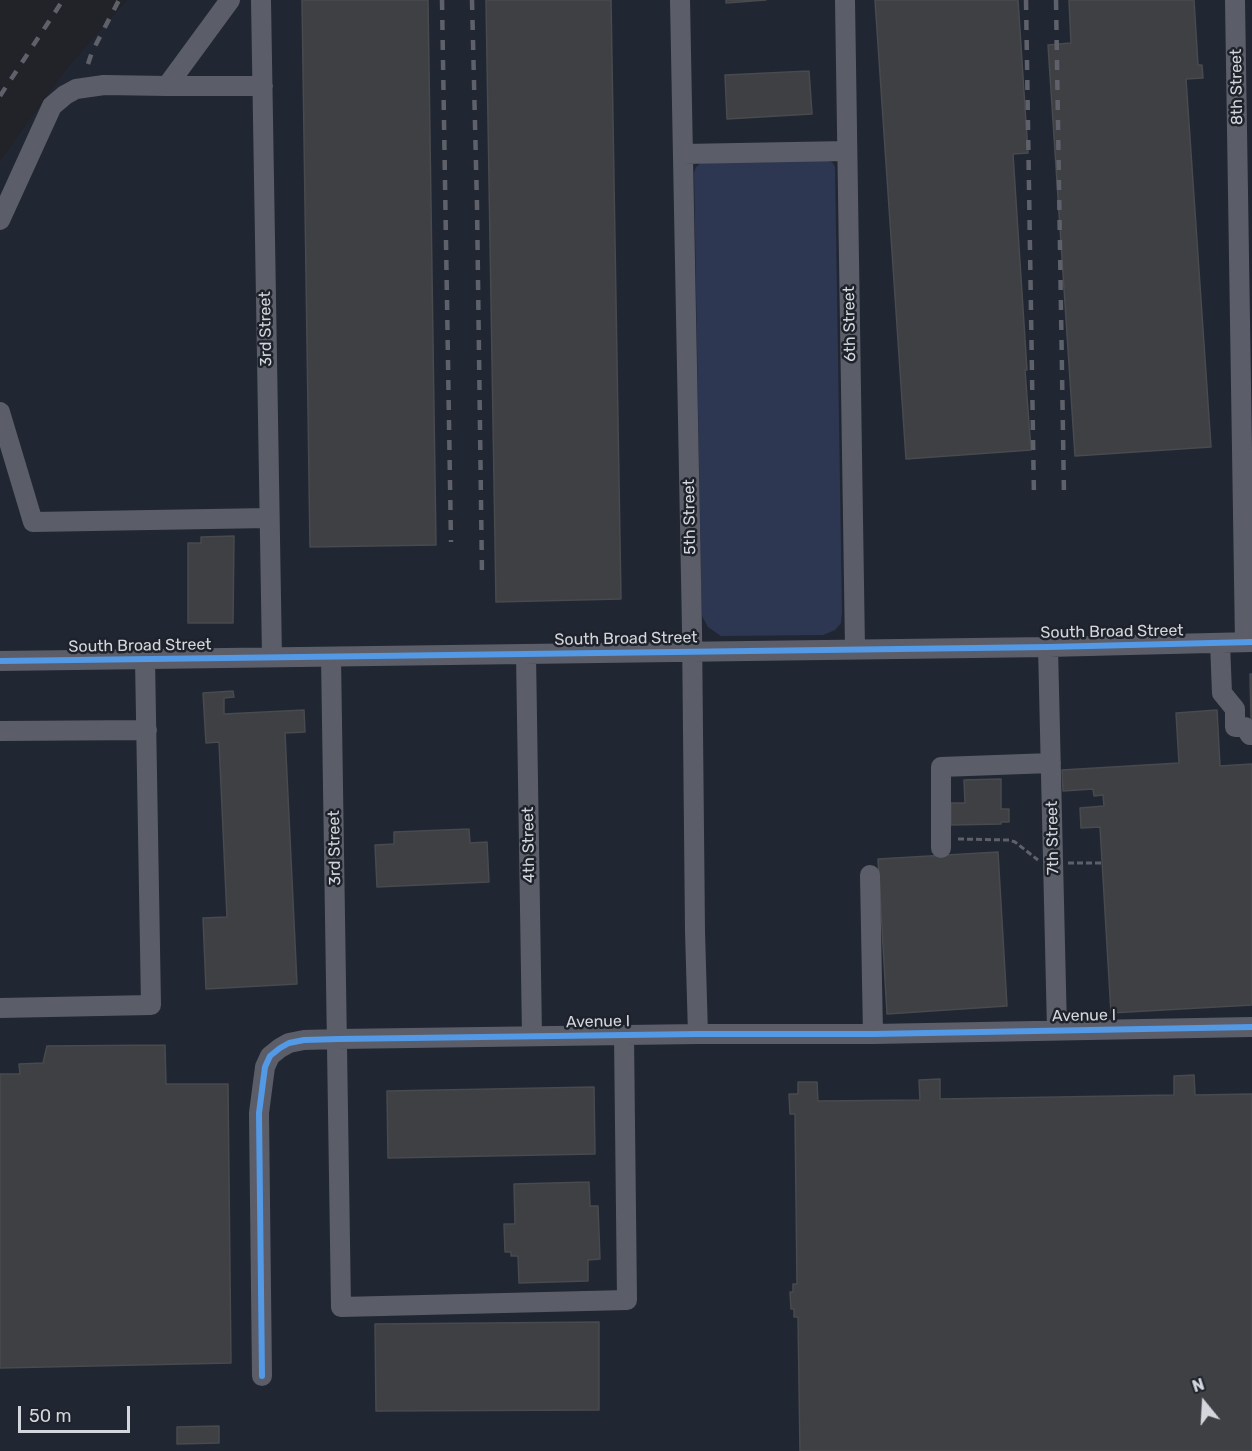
<!DOCTYPE html>
<html>
<head>
<meta charset="utf-8">
<style>
  body { margin:0 }
  #map { position:relative; width:1252px; height:1451px; overflow:hidden; background:#212328; font-family:Rubik,sans-serif }
  canvas { display:block }
  .north { position:absolute; left:1174px; top:1373px; width:60px; height:60px; -webkit-text-stroke:4px #1e222b; paint-order:stroke; rotate:342deg; font-size:16px; font-weight:700; line-height:24px; text-align:center; color:#d3d6dc }
  .north::after { content:''; display:block; margin:auto; width:21px; height:27px; background:#d3d6dc; clip-path:polygon(50% 0,100% 100%,50% 72%,0 100%) }
  .scale { position:absolute; left:18px; top:1406px; width:112px; height:27px; box-sizing:border-box; border:3px solid #d3d6dc; border-top:0; padding-left:8px; font-size:18px; line-height:21px; white-space:nowrap; color:#d3d6dc; -webkit-text-stroke:4px #1e222b; paint-order:stroke }
</style>
</head>
<body>
<div id="map">
<canvas width="1252" height="1451"></canvas>
<div class="north">N</div>
<div class="scale">50 m</div>
</div>
<script>
const ctx = document.querySelector('canvas').getContext('2d');
ctx.lineJoin = 'round';
function fill(path, color) { ctx.fillStyle = color; ctx.fill(path, 'evenodd'); }
const toPath = rows => new Path2D(rows.map(r => 'M' + r).join(''));
function strokePath(path, color, width, dash) { ctx.strokeStyle = color; ctx.lineWidth = width; ctx.lineCap = dash ? 'butt' : 'round'; ctx.setLineDash(dash || []); ctx.stroke(path); }
function label(font, color, halo, rows, align = 'center') {
  ctx.font = font + ' Rubik,sans-serif'; ctx.lineWidth = 5; ctx.setLineDash([]); ctx.textBaseline = 'middle'; ctx.strokeStyle = halo; ctx.fillStyle = color; for (const [text, x, y, turn = 0] of rows) {
    ctx.save(); ctx.translate(x, y); ctx.rotate((+turn || 0) * Math.PI / 180); ctx.textAlign = isNaN(turn) ? turn : align; if (halo) ctx.strokeText(text, 0, 0); ctx.fillText(text, 0, 0); ctx.restore();
  }
}
const built = toPath([
  [127,0,1252,0,1252,1451,0,1451,0,161,68,67]
]);
const green = toPath([
  [826,159,833,163,835,167,842,612,841,623,835,630,823,635,721,636,708,627,702,616,701,583,694,173,696,167,702,162]
]);
const building = toPath([
  [302,0,428,0,436,545,310,547,302,0],
  [486,0,611,0,621,599,496,602,486,0],
  [726,0,766,0,726,3,726,0],
  [875,0,1018,0,1028,153,1013,154,1027,370,1025,370,1031,450,906,459,875,0],
  [1069,0,1194,0,1198,65,1202,65,1203,78,1186,79,1211,447,1075,456,1048,45,1071,43,1069,0],
  [809,71,812,114,727,119,725,75,809,71],
  [234,536,233,623,188,623,188,543,201,543,201,537,234,536],
  [1250,674,1252,674,1252,719,1251,719,1250,674],
  [233,691,234,697,224,698,224,714,304,710,305,732,285,733,297,984,206,989,203,918,227,917,219,742,206,743,203,693,233,691],
  [1217,710,1220,766,1252,764,1252,1005,1111,1013,1100,827,1081,828,1080,808,1104,806,1103,795,1094,796,1093,789,1063,791,1062,770,1179,763,1176,713,1217,710],
  [1001,779,1001,809,1009,809,1009,822,1001,822,1001,824,951,825,951,803,965,803,964,780,1001,779],
  [469,829,470,843,487,842,489,882,377,887,375,845,394,844,394,832,469,829],
  [998,852,1007,1006,887,1014,878,859,998,852],
  [165,1045,166,1084,228,1084,231,1363,0,1368,0,1074,20,1074,19,1064,43,1063,47,1046,165,1045],
  [1194,1075,1195,1095,1252,1094,1252,1451,800,1451,798,1317,794,1317,794,1309,791,1309,790,1292,793,1292,793,1284,797,1284,795,1114,790,1114,789,1094,798,1094,798,1082,817,1082,818,1101,920,1100,919,1080,940,1079,940,1099,1174,1095,1174,1076,1194,1075],
  [594,1087,595,1154,388,1158,387,1091,594,1087],
  [589,1182,590,1206,598,1206,600,1259,588,1260,588,1281,519,1283,518,1256,511,1256,511,1252,505,1252,504,1224,515,1224,514,1184,589,1182],
  [599,1322,599,1410,376,1411,375,1324,599,1322],
  [219,1426,219,1443,177,1444,177,1427,219,1426]
]);
const path = toPath([
  [958,839,1009,840,1015,842,1038,860],
  [1068,863,1102,863]
]);
const minor = toPath([
  [261,0,272,657],
  [680,0,692,630,695,931,698,1034],
  [845,0,855,648],
  [1235,0,1245,642],
  [167,86,263,86],
  [683,154,847,151],
  [0,220,52,106,65,95,76,89,104,85,167,86,230,0],
  [0,412,33,522,269,518],
  [1220,643,1222,693,1235,709,1235,727,1245,727,1250,735,1252,735],
  [1048,647,1057,1030],
  [526,654,532,1036],
  [331,657,341,1307,627,1300,624,1035],
  [0,661,1048,647,1252,642],
  [0,731,147,730],
  [941,848,941,767,1051,763],
  [870,875,873,1034],
  [0,1008,151,1005,145,659],
  [262,1376,259,1113,265,1067,270,1056,280,1048,289,1043,304,1040,338,1039,698,1034,873,1034,1252,1027]
]);
const rail = toPath([
  [442,0,451,542],
  [472,0,477,205,482,575],
  [1026,0,1034,498],
  [1056,0,1064,495],
  [88,64,92,52,119,0],
  [0,96,63,0]
]);
const cycleway = toPath([
  [0,661,1048,647,1252,642],
  [262,1376,259,1113,265,1067,270,1056,280,1048,289,1043,304,1040,338,1039,698,1034,873,1034,1252,1027]
]);
const streetNames = [
  ["8th Street",1237,87,-91],
  ["6th Street",850,324,-91],
  ["3rd Street",266,329,-91],
  ["5th Street",690,517,-91],
  ["South Broad Street",1112,632,-1],
  ["South Broad Street",626,639,-1],
  ["South Broad Street",140,646,-1],
  ["7th Street",1053,838,-91],
  ["4th Street",529,845,-91],
  ["3rd Street",335,848,-91],
  ["Avenue I",1084,1016,-1],
  ["Avenue I",598,1022,-1]
];
fill(built, '#212633');
fill(green, '#2d3752');
fill(building, '#3e4044');
strokePath(building, '#484a4e', 1.5);
strokePath(path, '#5e6169', 3, [6, 3]);
strokePath(minor, '#5b5e68', 20);
strokePath(rail, '#5e6169', 4.5, [10, 10]);
strokePath(cycleway, '#5399e6', 6);
label('16px', '#d3d6dc', '#1e222b', streetNames);
</script>
</body>
</html>
